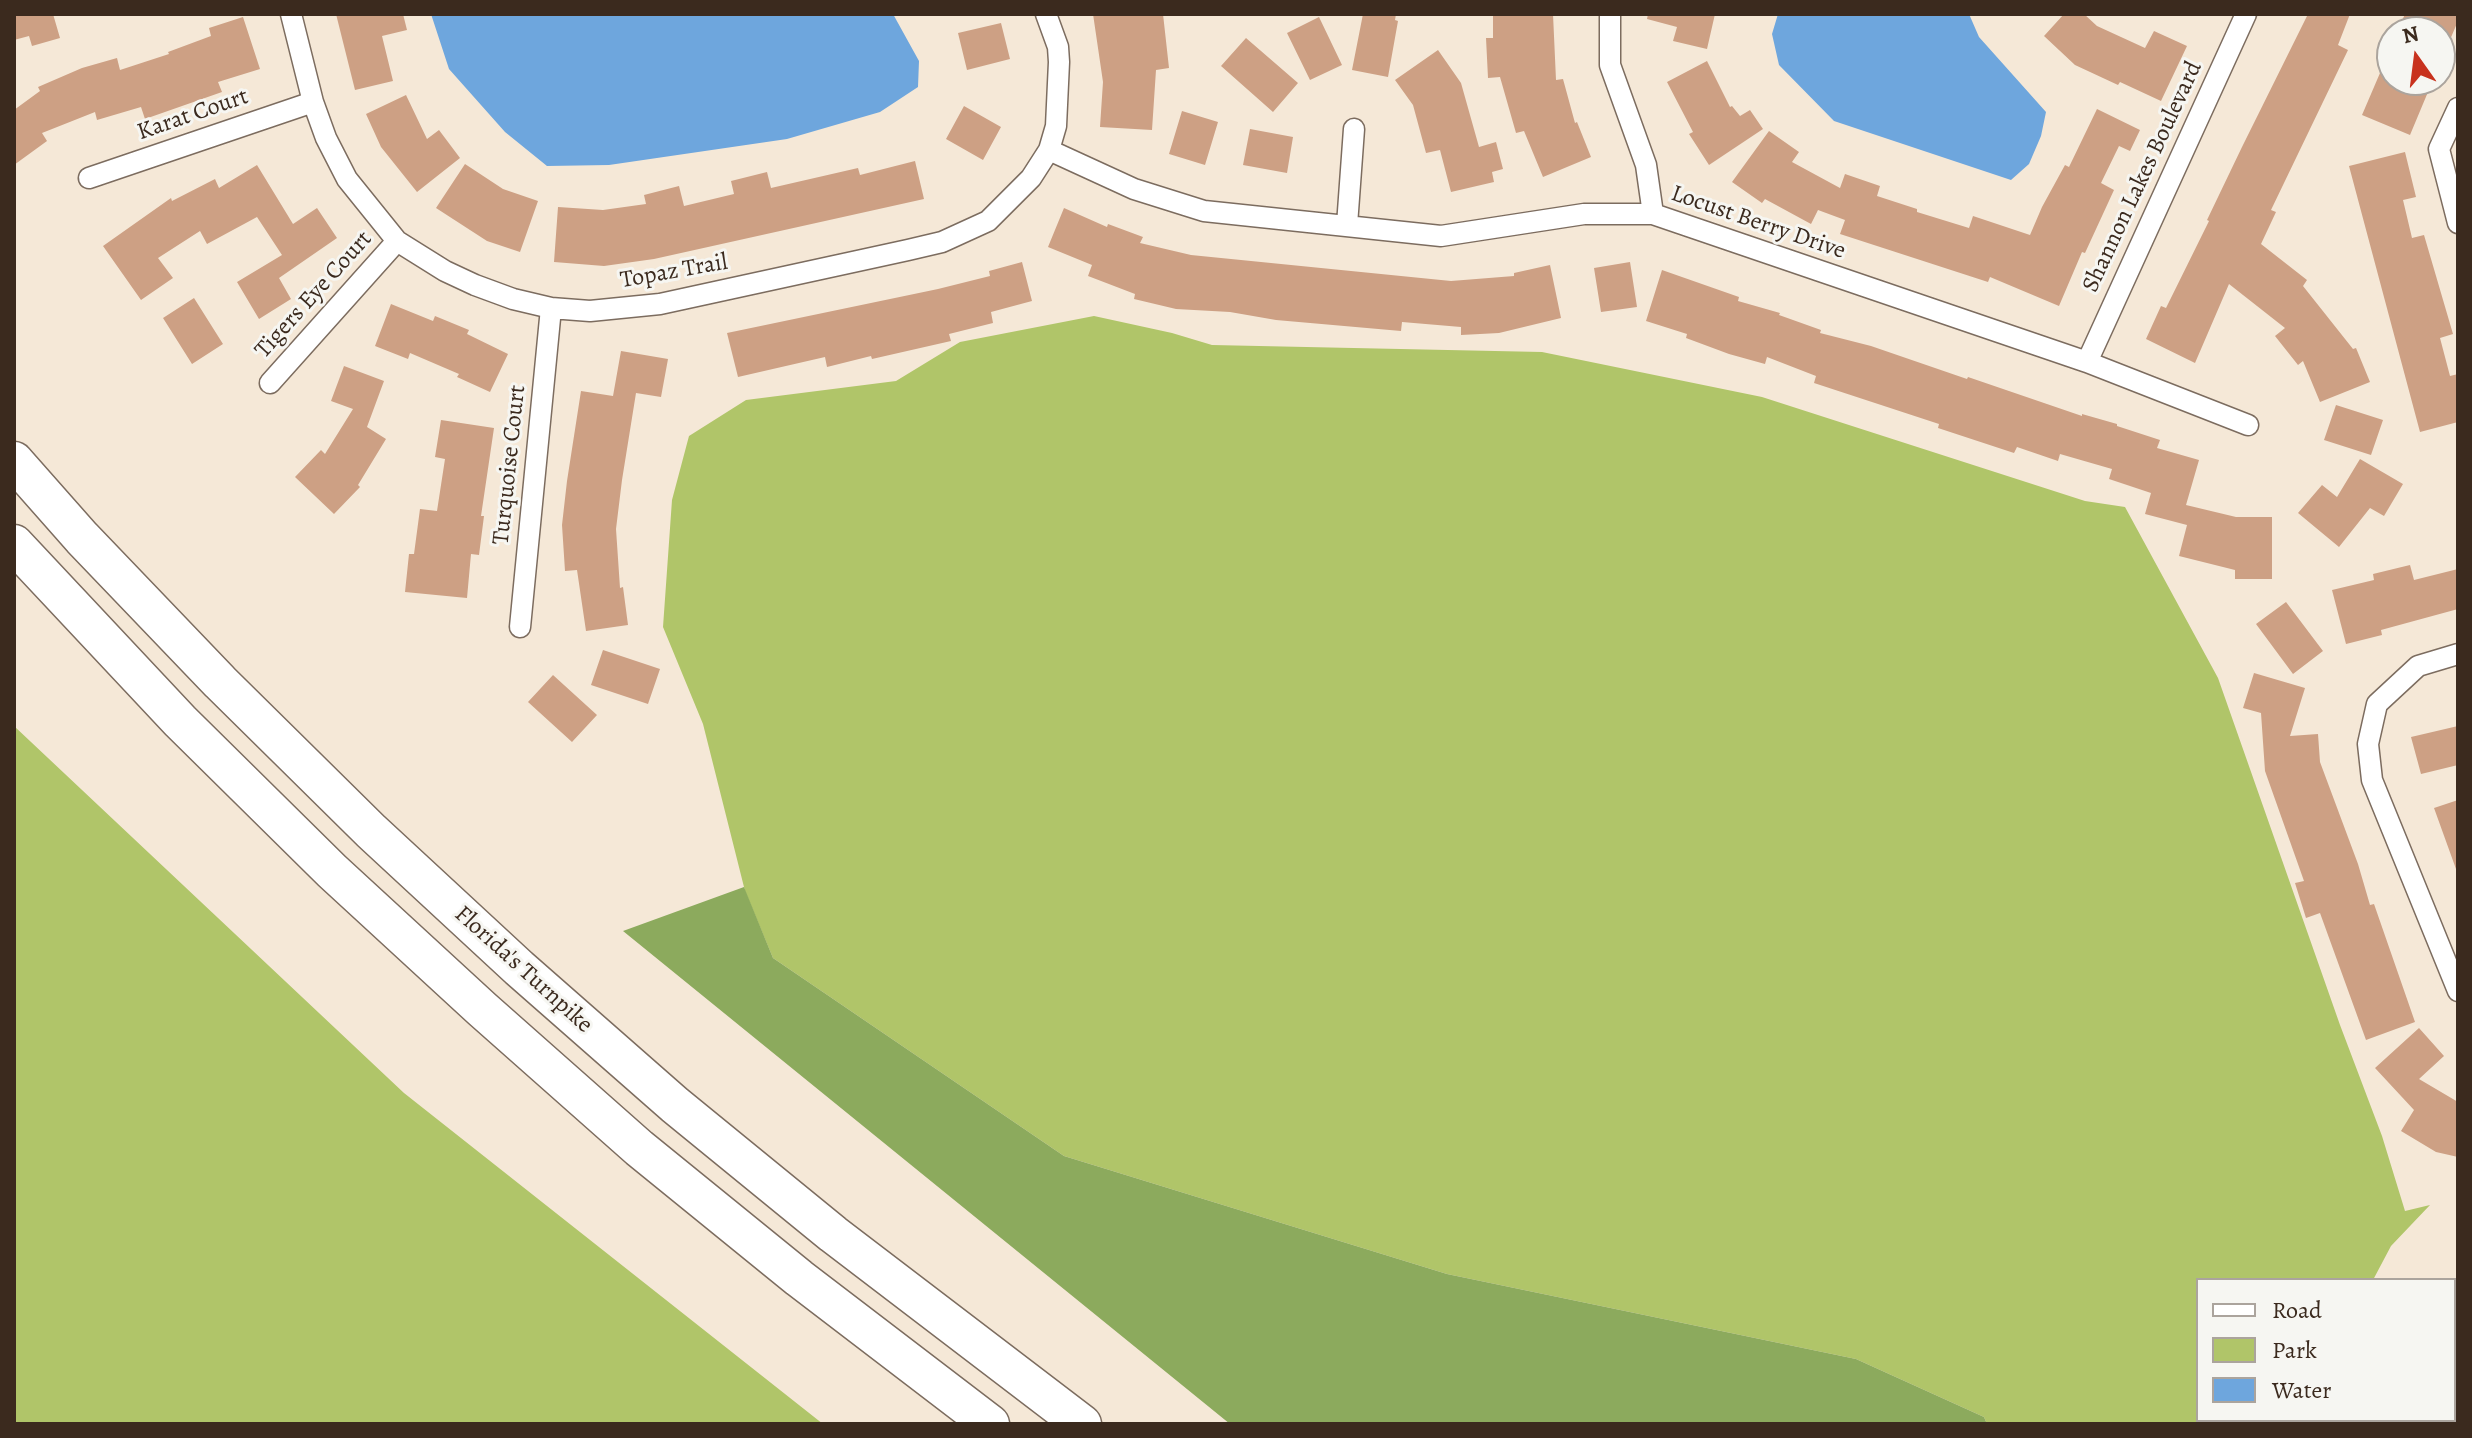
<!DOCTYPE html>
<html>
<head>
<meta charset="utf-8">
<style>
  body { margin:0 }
  #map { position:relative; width:2472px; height:1438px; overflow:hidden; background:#f5e8d7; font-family:Alegreya,serif }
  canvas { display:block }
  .frame { position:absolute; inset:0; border:16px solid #3b2a1e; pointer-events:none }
  .legend { position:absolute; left:2196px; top:1278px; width:260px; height:144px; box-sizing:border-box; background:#f6f6f2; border:2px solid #aba49d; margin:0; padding:10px 14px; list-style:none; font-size:24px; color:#3b2a1e }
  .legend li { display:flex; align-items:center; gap:16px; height:40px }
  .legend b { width:40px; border:2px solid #aba49d }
  .north { position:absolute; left:2376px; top:16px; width:80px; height:80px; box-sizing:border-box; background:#f6f6f2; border:2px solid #aba49d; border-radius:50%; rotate:346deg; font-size:22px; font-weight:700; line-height:32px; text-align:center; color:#3b2a1e }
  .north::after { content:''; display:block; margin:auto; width:28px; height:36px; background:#c8321e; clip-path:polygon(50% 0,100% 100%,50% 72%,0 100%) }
</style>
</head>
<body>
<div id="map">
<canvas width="2472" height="1438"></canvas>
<div class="frame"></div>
<ul class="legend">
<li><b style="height:10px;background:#fff"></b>Road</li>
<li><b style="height:22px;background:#b0c569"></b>Park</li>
<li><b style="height:22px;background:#6ea6dd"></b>Water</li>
</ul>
<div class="north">N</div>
</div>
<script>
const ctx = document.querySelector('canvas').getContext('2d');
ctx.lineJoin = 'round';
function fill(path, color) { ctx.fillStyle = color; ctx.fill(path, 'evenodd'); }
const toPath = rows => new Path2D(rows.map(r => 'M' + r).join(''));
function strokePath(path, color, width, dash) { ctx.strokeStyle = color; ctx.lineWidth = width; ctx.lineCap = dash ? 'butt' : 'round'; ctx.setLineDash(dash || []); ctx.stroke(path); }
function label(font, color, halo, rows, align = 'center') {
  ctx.font = font + ' Alegreya,serif'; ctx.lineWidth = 6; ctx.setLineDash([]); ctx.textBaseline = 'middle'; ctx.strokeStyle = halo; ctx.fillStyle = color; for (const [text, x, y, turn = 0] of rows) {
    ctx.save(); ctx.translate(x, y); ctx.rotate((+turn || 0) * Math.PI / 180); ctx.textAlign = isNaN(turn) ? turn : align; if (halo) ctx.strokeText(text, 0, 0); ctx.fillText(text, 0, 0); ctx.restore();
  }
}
const green = toPath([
  [1094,316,1172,333,1212,345,1542,352,1762,397,2085,501,2125,507,2218,678,2340,1025,2382,1136,2405,1211,2430,1205,2391,1246,2373,1280,2198,1280,2198,1420,2395,1420,2397,1424,1987,1424,1984,1417,1856,1359,1447,1274,1064,1156,773,958,745,891,703,724,663,627,672,500,689,436,746,400,896,381,960,342],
  [14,726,404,1093,823,1424,14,1424]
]);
const forest = toPath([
  [744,887,773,958,1064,1156,1447,1274,1856,1359,1984,1417,1987,1424,1230,1424,623,931]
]);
const water = toPath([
  [431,14,893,14,919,61,918,87,880,112,787,139,609,165,547,166,505,132,449,69],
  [1778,14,1969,14,1979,37,2046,112,2041,136,2029,164,2011,180,1834,121,1779,65,1772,34]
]);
const building = toPath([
  [14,14,53,14,60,38,32,46,29,36,14,40],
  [336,14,403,14,407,30,382,36,393,81,355,90],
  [1093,14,1163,14,1169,68,1156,70,1152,130,1100,127,1103,82],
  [1363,14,1396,14,1395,20,1398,21,1388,77,1352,70],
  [1493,14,1553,14,1556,80,1563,79,1575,123,1577,122,1591,157,1543,177,1524,131,1516,133,1500,77,1488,78,1486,38,1493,38],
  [1648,14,1715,14,1707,49,1673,41,1677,27,1647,19],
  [2064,14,2084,14,2097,26,2145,48,2154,31,2187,46,2161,101,2120,82,2118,85,2075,65,2044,36],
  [2308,14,2350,14,2338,45,2348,50,2271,210,2276,212,2261,244,2307,280,2303,286,2353,349,2356,348,2370,382,2320,402,2303,361,2298,365,2275,336,2285,328,2229,284,2195,363,2146,339,2161,306,2166,308,2209,221,2207,220,2242,147],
  [2405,14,2458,14,2458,21,2440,63,2440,32,2397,32],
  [243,17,260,69,218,82,222,92,145,119,141,107,97,120,95,112,42,133,47,141,14,165,14,110,40,91,38,87,82,68,117,58,120,70,169,54,168,52,211,36,209,28],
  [1319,17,1342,65,1310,80,1287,33],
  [1001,23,1010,59,967,70,958,33],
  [1246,38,1298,83,1273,112,1221,66],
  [2392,45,2392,80,2433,80,2410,135,2362,115],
  [1438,50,1461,83,1479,147,1496,142,1503,169,1492,172,1494,182,1451,192,1440,150,1426,153,1413,105,1395,80],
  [1707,61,1730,107,1732,106,1740,116,1750,110,1763,129,1709,165,1689,134,1693,132,1667,82],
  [406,95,427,139,439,130,460,158,417,192,381,147,366,114],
  [964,106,1001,127,983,160,946,139],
  [2097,109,2140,130,2130,151,2119,146,2101,183,2114,190,2085,253,2082,252,2059,306,1990,277,1988,282,1840,234,1845,220,1818,210,1811,224,1765,199,1762,203,1732,182,1769,131,1799,152,1792,162,1840,188,1845,174,1880,186,1877,196,1917,209,1917,212,1969,228,1973,216,2030,235,2042,207,2065,165,2069,167],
  [1182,111,1218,122,1205,165,1169,154],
  [1250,129,1293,137,1287,173,1243,165],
  [2405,152,2416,197,2403,200,2412,238,2424,235,2453,334,2440,338,2450,376,2458,374,2458,422,2420,432,2349,166],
  [915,161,924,199,654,259,604,266,554,262,558,207,603,210,646,204,644,195,679,186,684,206,734,194,731,181,767,172,771,188,858,168,860,175],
  [465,164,503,189,538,201,520,252,487,241,436,208],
  [257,165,293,224,317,208,337,238,279,278,291,299,259,319,237,282,282,255,257,217,207,244,200,231,158,258,173,278,141,300,103,246,171,198,172,201,215,179,219,188],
  [1064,208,1107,227,1108,224,1143,237,1140,243,1191,255,1451,281,1514,276,1514,273,1550,265,1561,318,1499,333,1461,335,1461,327,1402,322,1401,331,1276,320,1230,312,1176,309,1134,299,1135,294,1088,276,1092,265,1048,247],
  [1022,262,1032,301,991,312,993,323,949,334,951,341,872,359,871,356,827,367,825,357,738,377,727,333,938,289,990,276,989,271],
  [1630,262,1637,307,1601,312,1594,268],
  [1662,270,1739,297,1738,301,1780,313,1779,315,1821,330,1820,333,1871,346,1967,379,1968,377,2082,416,2082,414,2117,424,2117,426,2160,440,2157,448,2199,460,2186,505,2236,517,2272,517,2272,579,2235,579,2235,570,2179,556,2187,525,2145,514,2151,493,2109,479,2112,469,2060,454,2058,461,2017,447,2014,453,1938,428,1939,424,1814,383,1816,376,1767,357,1765,364,1729,354,1686,338,1687,334,1646,321],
  [194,298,223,344,192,364,163,318],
  [391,304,433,321,435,316,469,330,467,334,508,354,490,392,457,377,459,374,410,353,408,359,375,346],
  [621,351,668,359,661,397,636,393,622,480,616,529,620,588,623,587,628,625,586,631,577,570,565,571,562,525,567,481,581,391,613,396],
  [344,366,384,381,367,427,386,439,358,485,360,487,334,514,295,477,321,450,325,454,353,409,331,401],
  [2336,405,2383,420,2371,455,2324,440],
  [441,420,494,428,481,516,484,516,479,555,471,554,467,598,405,592,409,554,414,554,420,509,437,511,445,459,435,457],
  [2360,459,2403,484,2384,516,2370,508,2339,547,2298,513,2322,485,2337,497],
  [2410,565,2414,580,2458,569,2458,609,2381,630,2382,635,2346,644,2332,590,2374,580,2373,574],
  [2286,602,2323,651,2293,674,2256,624],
  [603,650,660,669,648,704,591,685],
  [2254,673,2305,688,2290,736,2318,734,2320,762,2358,864,2370,905,2374,904,2415,1022,2366,1040,2320,913,2306,918,2295,883,2304,881,2265,771,2261,713,2243,708],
  [553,675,597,715,572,742,528,702],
  [2458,726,2458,765,2421,774,2411,737],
  [2458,800,2458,869,2456,869,2434,808],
  [2419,1028,2444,1056,2419,1079,2458,1102,2458,1157,2436,1152,2401,1131,2414,1110,2375,1068]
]);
const street = toPath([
  [291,14,313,102,326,138,347,179,397,241,445,271,475,285,513,299,551,308,590,311,660,304,908,250,942,242,988,221,1031,178,1049,150,1056,126,1059,62,1058,47,1046,14],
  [1610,14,1610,65,1646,165,1653,214],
  [2458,108,2439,149,2458,223],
  [1049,150,1134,189,1204,211,1441,236,1584,214,1653,214,2087,362,2248,425],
  [89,178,313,102],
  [1347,225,1354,129],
  [2087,362,2246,14],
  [270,383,397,241],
  [520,627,551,308],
  [2458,654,2418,666,2377,704,2368,744,2372,780,2458,991]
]);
const highway = toPath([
  [14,461,82,538,220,682,371,831,519,968,675,1105,833,1234,1082,1424],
  [14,544,180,721,332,871,482,1009,639,1148,799,1278,990,1424]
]);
const streetNames = [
  ["Karat Court",193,115,-19],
  ["Shannon Lakes Boulevard",2143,177,-65],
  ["Locust Berry Drive",1758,223,19],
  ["Topaz Trail",674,272,-10],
  ["Tigers Eye Court",314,295,-48],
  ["Turquoise Court",510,465,-84],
  ["Florida's Turnpike",523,970,42]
];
fill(green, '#b0c569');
fill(forest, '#8caa5d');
fill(water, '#6ea6dd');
fill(building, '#cda084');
strokePath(street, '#7c6c5f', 23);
strokePath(highway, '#7c6c5f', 41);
strokePath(street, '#fff', 20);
strokePath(highway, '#fff', 38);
label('24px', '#3b2a1e', '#f6f6f2', streetNames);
</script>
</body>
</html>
